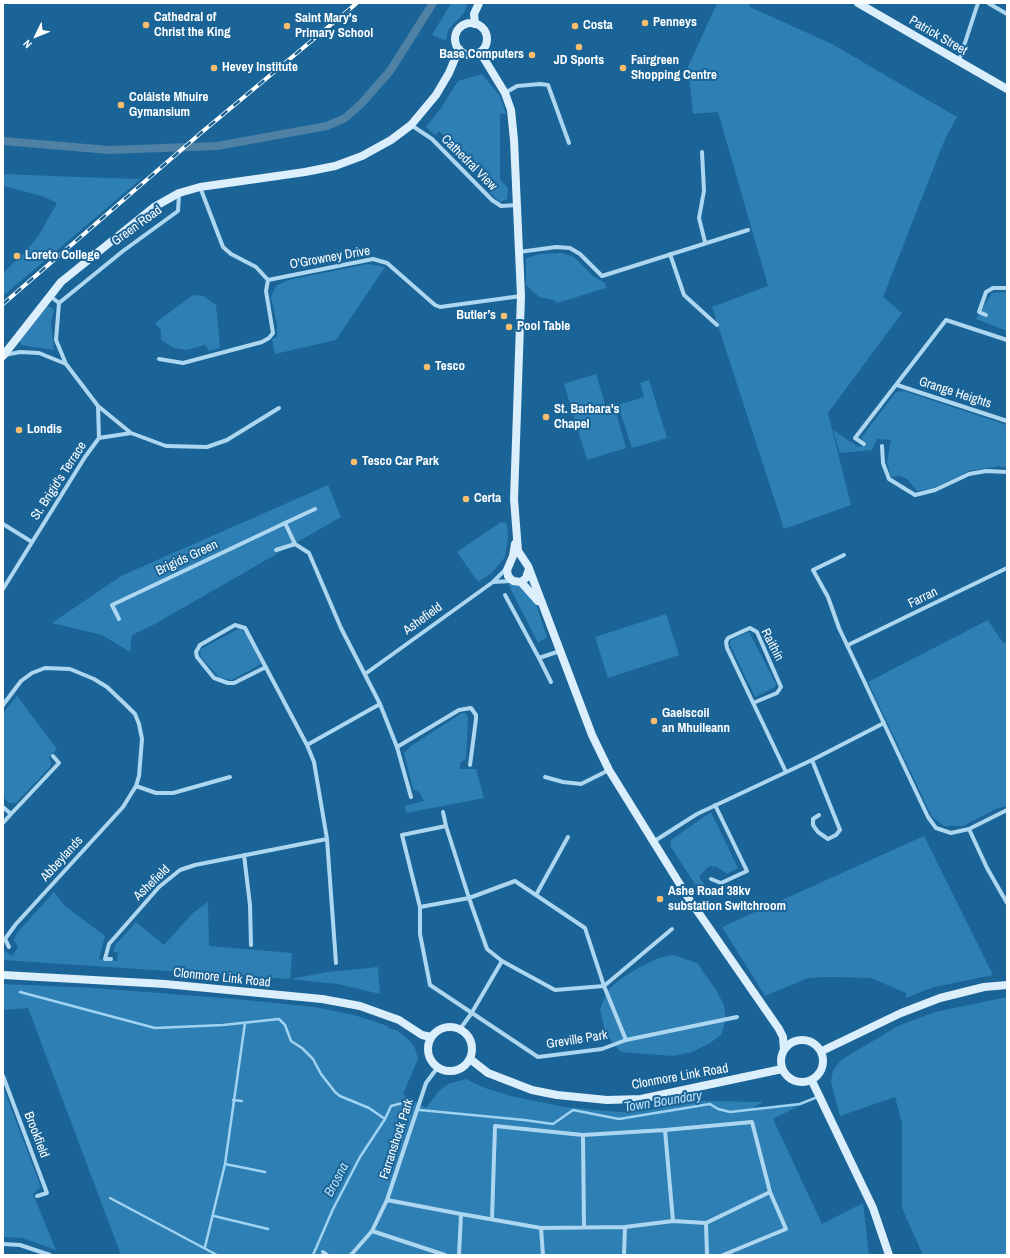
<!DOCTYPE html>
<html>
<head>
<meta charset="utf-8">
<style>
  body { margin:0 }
  #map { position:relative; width:1010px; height:1258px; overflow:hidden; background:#1a6497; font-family:"Archivo Narrow",sans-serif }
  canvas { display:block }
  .frame { position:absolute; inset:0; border:4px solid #fff; pointer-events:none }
  .north { position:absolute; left:16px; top:16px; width:40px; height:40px; -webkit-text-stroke:3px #1a6497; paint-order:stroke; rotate:227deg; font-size:11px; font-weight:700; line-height:16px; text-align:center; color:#fff }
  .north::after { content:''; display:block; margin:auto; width:14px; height:18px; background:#fff; clip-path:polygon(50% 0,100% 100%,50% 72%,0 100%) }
</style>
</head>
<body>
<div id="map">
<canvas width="1010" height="1258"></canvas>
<div class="frame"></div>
<div class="north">N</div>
</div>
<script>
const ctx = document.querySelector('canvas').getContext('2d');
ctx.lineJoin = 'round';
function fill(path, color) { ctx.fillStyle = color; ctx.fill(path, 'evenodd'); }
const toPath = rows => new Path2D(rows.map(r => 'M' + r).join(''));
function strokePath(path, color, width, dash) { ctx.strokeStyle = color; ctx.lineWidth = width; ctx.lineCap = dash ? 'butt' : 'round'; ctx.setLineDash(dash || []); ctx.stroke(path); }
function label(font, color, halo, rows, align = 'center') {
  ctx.font = font + ' "Archivo Narrow",sans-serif'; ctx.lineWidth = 4; ctx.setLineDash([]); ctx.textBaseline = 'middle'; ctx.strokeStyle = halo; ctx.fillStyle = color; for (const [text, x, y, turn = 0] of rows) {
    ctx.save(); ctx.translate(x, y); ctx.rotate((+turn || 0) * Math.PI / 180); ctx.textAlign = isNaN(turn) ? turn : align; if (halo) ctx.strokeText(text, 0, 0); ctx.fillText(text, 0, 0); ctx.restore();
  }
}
const green = toPath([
  [451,3,468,3,464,13,448,30,446,41,432,35],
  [717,3,749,3,750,7,832,44,957,117,945,139,883,297,902,313,828,413,851,505,784,529,712,307,768,286,718,112,693,114,688,67],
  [482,74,500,96,506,114,500,114,500,179,508,188,507,199,500,202,489,192,493,188,439,131,435,135,426,127,441,108,458,81],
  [3,174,78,177,141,179,3,296,3,273,24,253,39,235,57,203,42,196,3,186],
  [562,253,574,257,593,276,605,283,606,288,557,303,554,300,539,297,526,285,526,258,539,254],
  [368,264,385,267,336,340,275,354,272,339,277,337,277,325,271,297,276,286,288,280],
  [1007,292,1007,331,976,319,992,293],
  [193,295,203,296,216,305,220,348,209,351,205,345,187,350,174,348,161,340,161,330,155,323],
  [46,306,51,307,54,310,51,323,54,350,21,345,20,341,23,336],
  [596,374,606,407,614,405,626,448,587,460,564,384],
  [649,380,667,438,632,448,618,405,644,397,640,383],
  [904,391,1007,425,1007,468,999,466,969,471,931,489,917,491,907,479,900,476,891,477,887,462,891,440,877,439,872,450,840,453,833,430,858,447,868,444,861,438,896,392],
  [328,485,341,517,153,625,132,635,130,652,102,635,52,623,121,576],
  [501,522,507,524,508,538,505,557,492,573,478,582,457,552],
  [508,584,520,585,534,598,547,637,538,643],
  [666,614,679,655,608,678,595,637],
  [988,620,1003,643,1007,642,1007,806,998,808,963,826,944,826,932,817,868,682],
  [240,628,246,633,261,664,232,680,220,678,202,659,200,654,201,649],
  [749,632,776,684,775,687,755,697,730,645,731,640],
  [17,696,57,749,49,758,51,763,50,767,16,803,9,803,3,797,3,713],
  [462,713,465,713,468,718,466,759,460,763,460,769,476,769,484,798,406,813,405,806,424,801,419,792,413,789,404,753,411,746],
  [711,812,738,868,727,874,717,867,710,866,707,868,700,875,700,879,710,891,702,895,671,847,671,840],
  [924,836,993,975,934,987,906,998,906,993,871,978,828,977,808,978,765,996,722,927],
  [54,892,65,906,105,936,99,959,117,961,118,953,113,951,116,944,136,922,164,945,193,913,208,902,209,946,292,953,290,979,328,972,378,967,380,994,338,984,289,979,3,960,3,950,12,956,18,947,14,940,16,934],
  [674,955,697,963,716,990,724,1005,726,1020,721,1035,710,1043,692,1052,673,1056,621,1052,606,1035,600,1010,607,991,620,979,640,967,658,958],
  [3,984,96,988,235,999,315,1007,354,1015,388,1026,388,1028,398,1031,408,1039,415,1048,418,1059,403,1094,426,1108,440,1090,448,1084,466,1079,485,1088,511,1096,565,1107,620,1112,647,1110,701,1101,763,1102,751,1109,800,1104,815,1098,773,1119,822,1224,863,1203,869,1255,121,1255,28,1008,3,1010],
  [1007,997,1007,1255,923,1255,902,1208,902,1123,895,1097,840,1116,831,1082,833,1070,841,1060,898,1026,935,1012],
  [3,1087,41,1187,33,1194,56,1250,22,1238,3,1237]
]);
const stream = toPath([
  [20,992,155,1028,223,1025,279,1019,285,1025,291,1041,302,1048,313,1059,321,1074,335,1092,340,1096,369,1108,385,1119],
  [233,1100,242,1101],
  [420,1110,524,1120,553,1124,573,1110,619,1119,710,1104,718,1109,730,1112,800,1104,815,1098],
  [225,1164,265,1172],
  [110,1198,217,1255],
  [214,1216,268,1229],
  [205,1247,225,1164,245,1023],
  [313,1255,333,1209,360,1157,385,1119,391,1106,402,1103]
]);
const canal = toPath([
  [3,141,109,150,217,146,327,126,345,118,361,104,390,71,433,3]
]);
const street = toPath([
  [988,3,1007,14],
  [959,61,978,3],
  [505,93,517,86,540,84,548,85,569,143],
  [411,125,432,139,492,200,501,206,517,205],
  [702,152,704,191,699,218,705,242],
  [200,187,223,247,231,254,256,267,268,280],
  [519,252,556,247,570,248,580,254,602,276,748,230],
  [670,254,684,295,717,325],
  [268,280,373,259,387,263,435,305,440,307,521,296],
  [50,296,59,303,123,251,178,211,179,194],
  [59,303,56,340,66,364,98,406,131,433,166,446,207,447,227,440,279,408],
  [986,315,979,312,986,292,993,288,1007,288],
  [5,355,20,352,39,353,66,364],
  [159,359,183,363,262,342,269,338,273,333,266,291,268,280],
  [897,385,1007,421],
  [99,438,131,433],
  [864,444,855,438,946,320,1007,340],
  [882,446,883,463,889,479,915,495,935,490,969,474,986,471,1007,472],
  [3,524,32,542],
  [295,544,285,523,315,509],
  [276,550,295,544,309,553,341,628,380,704,397,747,411,797],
  [844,555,813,570,828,597,839,628,928,817,936,828,951,833,969,829,1007,810],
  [493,582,511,581],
  [3,589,85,457,99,438,98,406],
  [505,595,539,658,560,651],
  [119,619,112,605,285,523],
  [848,645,1007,568],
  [539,658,551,682],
  [266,667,234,683,228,683,214,678,197,657,196,652,200,645,235,625,245,628,307,745],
  [365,674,493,582,506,569],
  [753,703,777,693,781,687,757,632,750,628,728,638,726,642,727,648,786,772],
  [3,705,21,681,32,673,45,668,70,669,94,679,107,687,126,705,135,714,139,724,142,739,139,776,136,786,123,807,16,924,5,939,9,947],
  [397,747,459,710,471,708,476,715,476,719,470,765],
  [812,760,840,830,836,835,828,839,818,832,813,825,813,819,819,815],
  [545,777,563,782,581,784,609,770],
  [136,786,156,793,173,793,230,777],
  [3,807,11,814,3,823],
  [443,812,446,826],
  [11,814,59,763,53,756],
  [969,829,987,868,1007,903],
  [653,842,697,814,812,760,884,723],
  [244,855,250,905,251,945],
  [711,879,721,883,747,871,715,805],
  [536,895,568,837],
  [469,898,487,949,502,961,555,990,604,986,626,1040,602,1049,538,1057,430,985,420,934,420,907,469,898],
  [420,907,402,835,446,826,469,898,515,881,585,928,604,986,672,929],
  [111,959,105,959,109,944,159,887,180,870,195,865,327,839],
  [336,963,327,839,314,762,307,745,380,704],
  [460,1029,471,1014,502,961],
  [626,1040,737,1017],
  [3,1076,47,1193,37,1196],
  [665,1130,752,1122,770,1192,786,1229,723,1255],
  [387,1200,461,1214,459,1255],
  [461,1214,541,1228,543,1255],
  [492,1219,495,1126,583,1135],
  [673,1221,706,1223,770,1192],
  [706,1223,707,1255],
  [584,1227,583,1135,665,1130,673,1221,625,1227],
  [541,1228,625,1227,624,1255],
  [372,1231,445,1255],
  [3,1244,20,1245,50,1255],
  [323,1252,327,1255],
  [351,1255,372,1231,387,1200,426,1083,438,1067]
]);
const secondary = toPath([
  [858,3,1007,89],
  '455 39a16 16 0 1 1 32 0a16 16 0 1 1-32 0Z',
  [475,24,474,14,479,3],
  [480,52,505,93,511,110,514,140,521,296,514,499,518,551,528,566,592,735,609,770,689,899,779,1029,783,1037,784,1050],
  [3,356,61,282,154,207,179,193,200,187,305,172,335,166,362,156,391,140,411,125,436,95,449,73,459,49],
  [515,544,513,556,507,570,508,576,513,581,521,582,526,578,529,569],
  [521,582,538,601],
  [3,975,165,984,322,999,360,1006,399,1020,422,1035,431,1037],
  '428 1049a22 22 0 1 1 44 0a22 22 0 1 1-44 0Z',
  '781 1061a21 21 0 1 1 42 0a21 21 0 1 1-42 0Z',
  [822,1051,901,1013,940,998,984,987,1007,985],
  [470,1059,488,1073,532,1090,557,1095,607,1100,641,1099,782,1069],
  [812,1081,873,1208,889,1255]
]);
const rail = toPath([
  [3,304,202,132,357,3]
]);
const markers = [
  [645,23,4,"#ffbe6d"],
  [146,25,4,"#ffbe6d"],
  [287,26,4,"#ffbe6d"],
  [575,26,4,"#ffbe6d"],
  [579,47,4,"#ffbe6d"],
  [532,55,4,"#ffbe6d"],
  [214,68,4,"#ffbe6d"],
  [623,68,4,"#ffbe6d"],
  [121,105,4,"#ffbe6d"],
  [17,256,4,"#ffbe6d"],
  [504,316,4,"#ffbe6d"],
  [509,327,4,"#ffbe6d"],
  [427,367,4,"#ffbe6d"],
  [546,417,4,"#ffbe6d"],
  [19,430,4,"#ffbe6d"],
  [354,462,4,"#ffbe6d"],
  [466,499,4,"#ffbe6d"],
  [654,721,4,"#ffbe6d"],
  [660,899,4,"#ffbe6d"]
];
const poiNames = [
  ["Cathedral of",154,18],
  ["Christ the King",154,33],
  ["Saint Mary's",295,19],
  ["Primary School",295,34],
  ["Penneys",653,23],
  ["Costa",583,26],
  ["Base Computers",524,55,"right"],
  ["JD Sports",579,61,"center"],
  ["Fairgreen",631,61],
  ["Shopping Centre",631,76],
  ["Hevey Institute",222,68],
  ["Coláiste Mhuire",129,98],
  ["Gymansium",129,113],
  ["Loreto College",25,256],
  ["Butler’s",496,316,"right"],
  ["Pool Table",517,327],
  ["Tesco",435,367],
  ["St. Barbara's",554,410],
  ["Chapel",554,425],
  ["Londis",27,430],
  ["Tesco Car Park",362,462],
  ["Certa",474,499],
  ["Gaelscoil",662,714],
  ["an Mhuileann",662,729],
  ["Ashe Road 38kv",668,892],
  ["substation Switchroom",668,907]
];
const streetNames = [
  ["Patrick Street",938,36,30],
  ["Cathedral View",469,163,45],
  ["Green Road",137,226,-36],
  ["O'Growney Drive",330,258,-10],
  ["Grange Heights",955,393,18],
  ["St. Brigid's Terrace",59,481,-57],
  ["Brigids Green",187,558,-25],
  ["Farran",923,598,-26],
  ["Ashefield",423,619,-36],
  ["Raithín",772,645,63],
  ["Abbeylands",62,859,-48],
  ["Ashefield",152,883,-44],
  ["Clonmore Link Road",222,978,6],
  ["Greville Park",577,1040,-9],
  ["Clonmore Link Road",680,1077,-10],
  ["Brookfield",36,1135,69],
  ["Farranshock Park",397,1139,-72]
];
const waterNames = [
  ["Town Boundary",663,1102,-9],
  ["Brosna",337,1180,-62]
];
fill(green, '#2e7fb4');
strokePath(stream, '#a0d3f2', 2.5);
strokePath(canal, '#4e81a4', 8);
strokePath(street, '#add6f0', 4);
strokePath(secondary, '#dbeefb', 8);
strokePath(rail, '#fff', 4);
strokePath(rail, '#1a6497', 2.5, [8]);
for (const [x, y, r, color] of markers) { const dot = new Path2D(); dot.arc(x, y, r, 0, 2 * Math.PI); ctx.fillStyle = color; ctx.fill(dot); strokePath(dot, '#1a6497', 1.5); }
label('bold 13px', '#fff', '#1a6497', poiNames, 'left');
label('13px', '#fff', '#1a6497', streetNames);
label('italic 14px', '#badff7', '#1a6497', waterNames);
</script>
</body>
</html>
